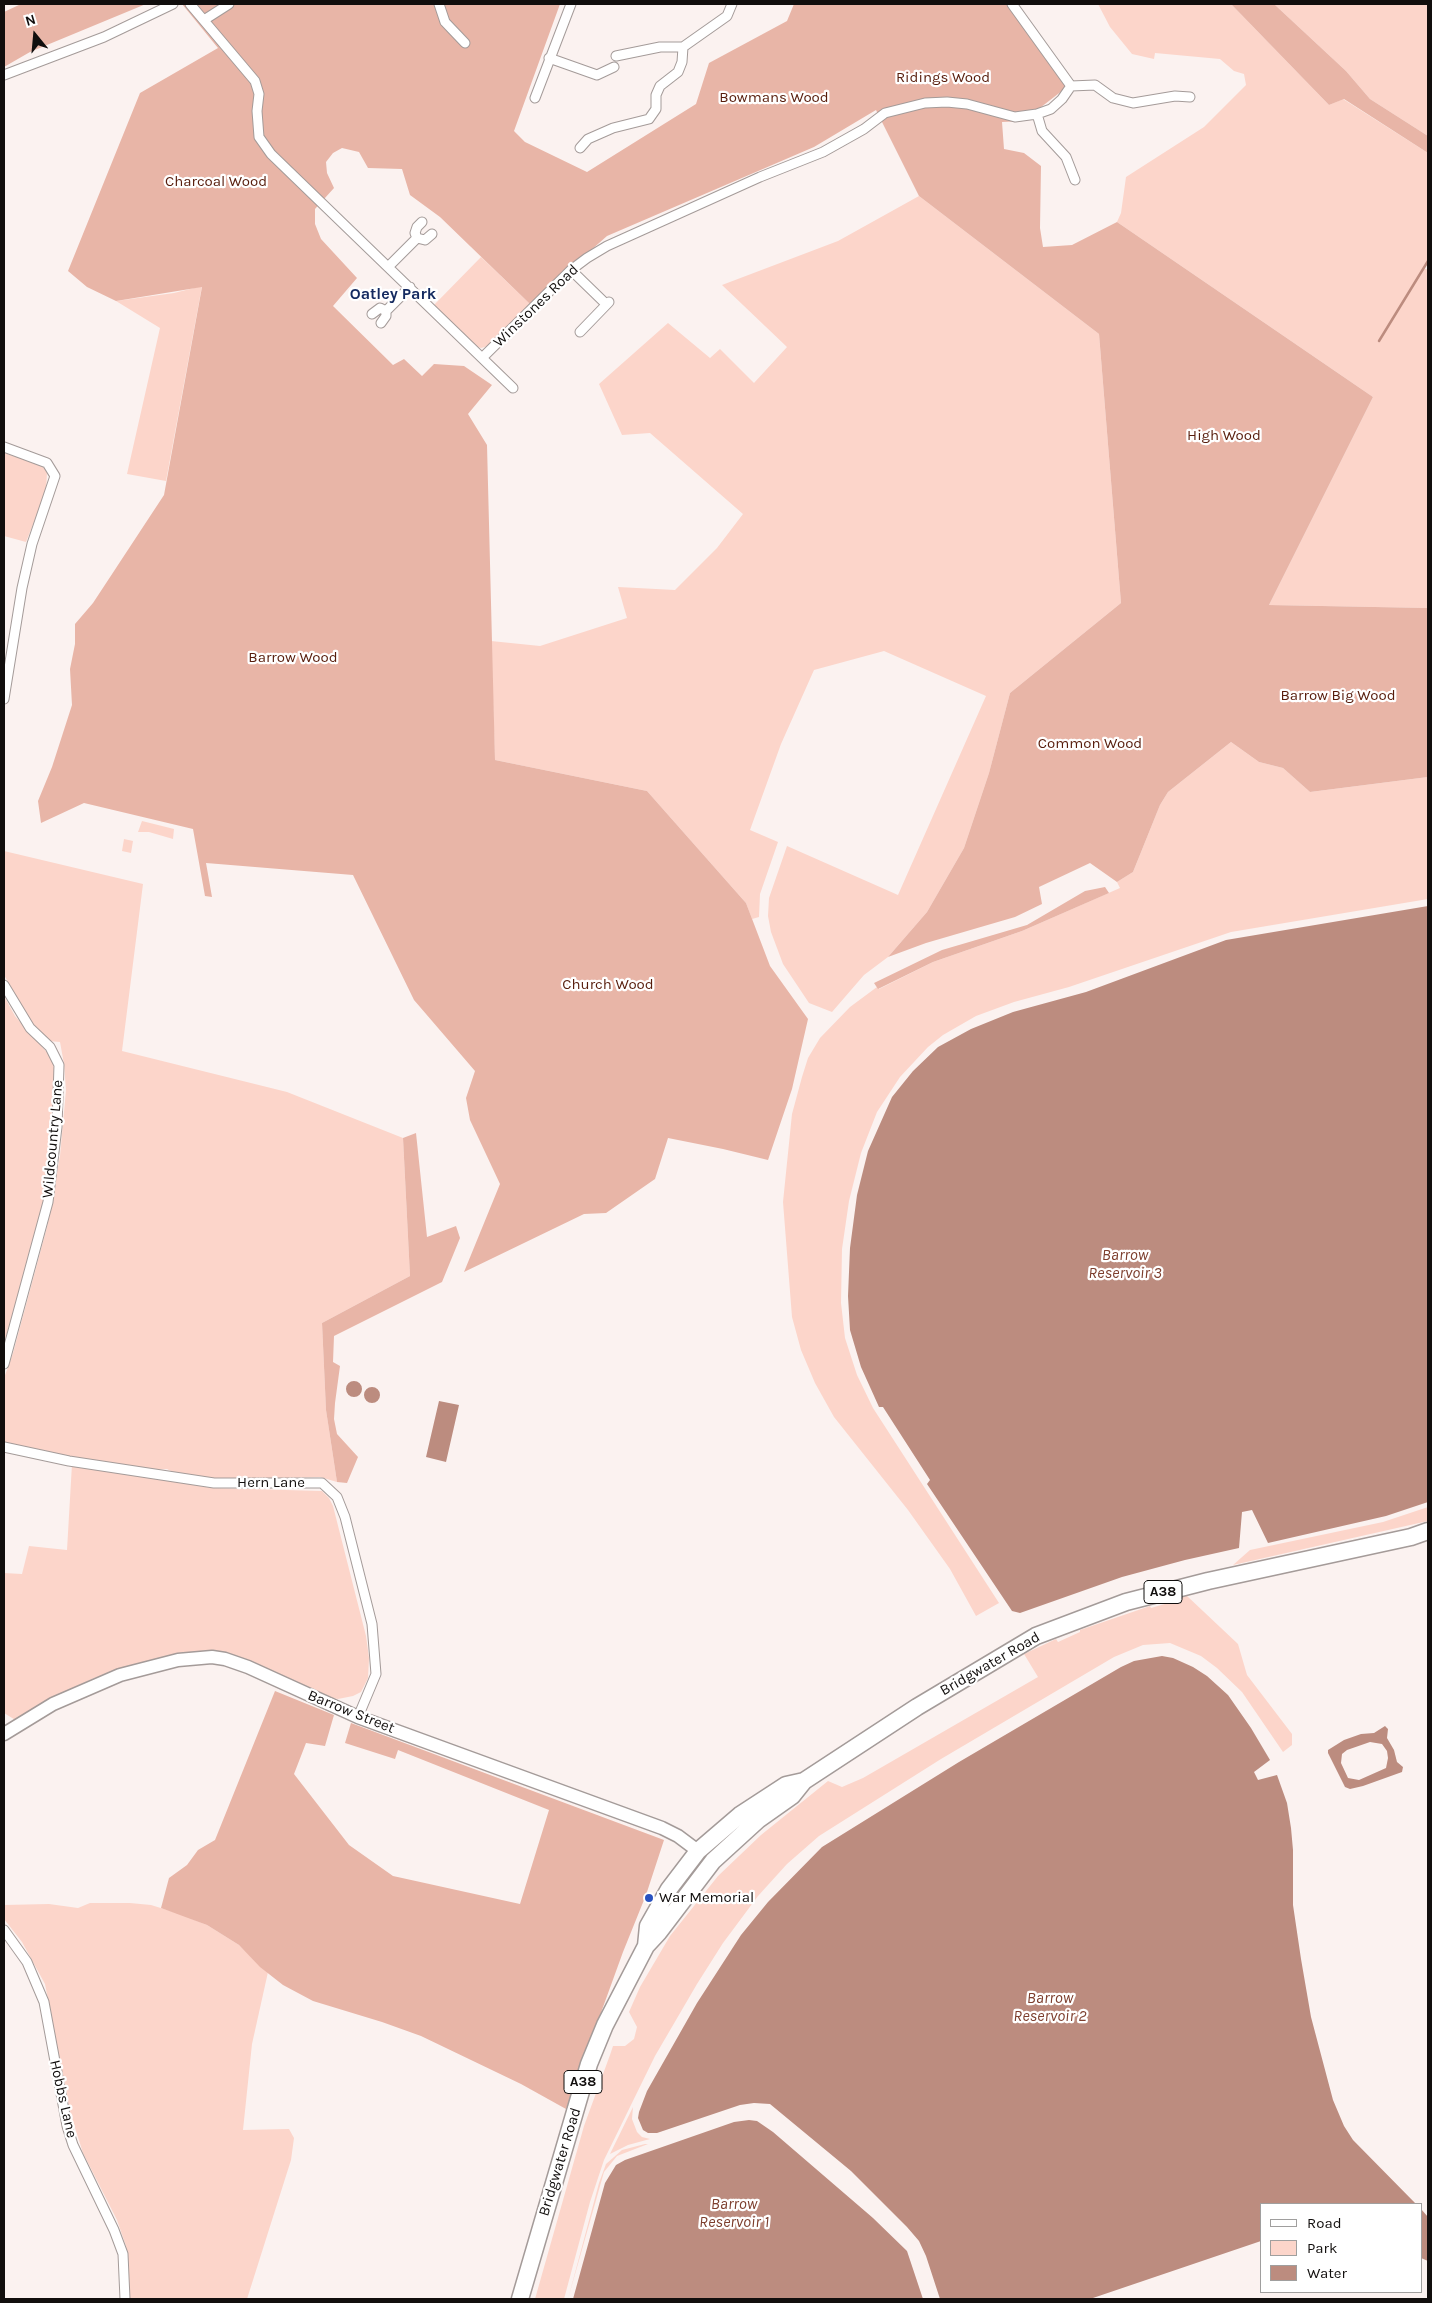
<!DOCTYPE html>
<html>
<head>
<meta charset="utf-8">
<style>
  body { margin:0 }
  #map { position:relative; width:1432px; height:2303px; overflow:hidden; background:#fbf2f0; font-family:Karla,sans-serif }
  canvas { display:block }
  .frame { position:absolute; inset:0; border:5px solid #110e0d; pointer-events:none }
  .legend { position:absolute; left:1260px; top:2203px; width:162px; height:90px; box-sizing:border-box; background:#fff; border:1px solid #a09f9e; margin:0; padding:6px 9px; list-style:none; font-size:15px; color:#110e0d }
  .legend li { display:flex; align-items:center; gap:10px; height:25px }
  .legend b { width:25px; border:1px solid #a09f9e }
  .north { position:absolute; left:10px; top:10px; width:50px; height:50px; -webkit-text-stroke:4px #fff; paint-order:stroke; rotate:343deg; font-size:14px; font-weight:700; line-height:20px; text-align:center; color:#110e0d }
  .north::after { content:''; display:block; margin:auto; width:18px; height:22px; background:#110e0d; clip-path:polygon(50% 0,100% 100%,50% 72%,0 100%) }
</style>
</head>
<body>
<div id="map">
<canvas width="1432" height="2303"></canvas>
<div class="frame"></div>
<ul class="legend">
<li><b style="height:6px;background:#fff"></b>Road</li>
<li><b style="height:14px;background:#fcd5ca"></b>Park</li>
<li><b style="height:14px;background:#bc8c7f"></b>Water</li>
</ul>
<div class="north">N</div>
</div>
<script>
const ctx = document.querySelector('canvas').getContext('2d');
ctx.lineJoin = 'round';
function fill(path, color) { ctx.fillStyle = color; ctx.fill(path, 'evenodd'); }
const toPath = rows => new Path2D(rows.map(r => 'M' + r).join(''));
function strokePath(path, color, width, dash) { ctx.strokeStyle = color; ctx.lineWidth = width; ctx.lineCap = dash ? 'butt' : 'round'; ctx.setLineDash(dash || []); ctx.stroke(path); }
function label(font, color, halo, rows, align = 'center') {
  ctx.font = font + ' Karla,sans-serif'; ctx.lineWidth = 4.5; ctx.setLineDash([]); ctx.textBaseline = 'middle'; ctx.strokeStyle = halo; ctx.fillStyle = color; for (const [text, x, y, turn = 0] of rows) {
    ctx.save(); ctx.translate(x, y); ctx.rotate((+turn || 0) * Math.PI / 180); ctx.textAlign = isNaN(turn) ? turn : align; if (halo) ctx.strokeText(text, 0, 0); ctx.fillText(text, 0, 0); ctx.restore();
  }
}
const green = toPath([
  [1098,4,1231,4,1329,105,1343,99,1428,153,1428,262,1424,268,1428,270,1428,608,1269,605,1373,397,1117,222,1121,213,1126,177,1204,127,1246,85,1244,74,1234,71,1220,59,1155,53,1154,59,1132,54,1110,27],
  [1274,4,1428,4,1428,136,1370,99,1346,71],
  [919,196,1099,334,1121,603,1010,693,989,773,964,848,927,912,888,957,864,975,832,1012,809,1003,783,964,771,932,768,916,769,898,787,846,898,895,986,696,884,651,814,670,781,744,750,830,778,842,760,894,759,917,752,919,746,903,647,791,495,760,491,641,540,646,627,618,618,587,675,590,717,548,743,514,650,433,622,435,599,384,668,323,710,358,720,349,754,383,787,347,722,285,838,241],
  [481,257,530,304,488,346,481,348,473,345,434,305],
  [202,286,166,481,127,474,160,328,116,301,174,293],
  [4,453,29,461,43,467,47,472,46,492,26,542,4,536],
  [1231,742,1259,762,1283,768,1310,792,1428,777,1428,899,1231,932,1069,987,1014,1002,976,1016,943,1035,928,1047,900,1077,877,1112,861,1153,849,1201,842,1249,841,1303,845,1338,857,1375,873,1408,999,1603,976,1616,950,1569,908,1510,834,1417,815,1383,801,1350,792,1317,783,1202,792,1114,802,1077,808,1058,820,1038,850,1007,877,987,879,989,933,962,1022,931,1120,888,1117,882,1133,872,1160,805,1168,792],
  [142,821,174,829,173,839,149,832,138,832],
  [124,839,133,841,131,853,122,851],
  [4,851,143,884,122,1051,287,1092,403,1138,410,1276,322,1323,326,1410,337,1482,320,1477,217,1480,179,1475,167,1469,151,1470,4,1445,4,1378,13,1353,47,1227,60,1156,66,1090,64,1064,60,1042,48,1041,33,1025,4,975],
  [4,996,15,1016,52,1058,55,1073,54,1128,43,1202,29,1260,4,1343],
  [72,1464,212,1488,322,1491,329,1498,333,1506,366,1636,369,1658,368,1678,361,1692,353,1696,338,1699,327,1697,240,1657,216,1652,136,1664,94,1678,49,1699,17,1721,4,1713,4,1573,22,1574,29,1546,67,1550],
  [1428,1507,1428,1521,1233,1565,1250,1550,1383,1522],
  [1186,1595,1238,1644,1247,1675,1292,1734,1292,1745,1283,1752,1242,1692,1217,1668,1201,1656,1170,1643,1143,1645,1114,1657,941,1759,819,1836,787,1864,758,1896,723,1943,697,1984,655,2056,604,2160,590,2202,564,2299,535,2299,584,2126,610,2055,613,2046,625,2046,634,2039,637,2027,629,2012,640,1987,670,1936,718,1876,761,1835,828,1781,842,1787,863,1778,1038,1677,1024,1654,1056,1639,1058,1642,1080,1632,1080,1630,1150,1606,1151,1608,1175,1601,1174,1599],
  [90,1903,130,1903,151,1905,180,1914,207,1925,239,1945,268,1972,252,2044,243,2130,289,2129,294,2138,291,2160,247,2299,130,2299,126,2246,117,2220,83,2153,70,2112,45,1984,22,1942,4,1919,4,1905,49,1904,78,1908],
  [633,2107,632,2119,637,2132,642,2137,650,2139,628,2145,610,2154],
  [645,2144,648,2144,617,2156,604,2172,568,2299,599,2183,606,2164,622,2150]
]);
const forest = toPath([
  [21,4,146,4,30,52,4,67,4,12],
  [182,4,560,4,514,131,525,142,587,172,696,104,709,63,787,21,794,4,1014,4,1067,87,1023,121,1002,122,1004,149,1024,153,1041,166,1040,228,1043,247,1072,245,1117,222,1373,397,1269,605,1428,608,1428,777,1310,792,1283,768,1259,762,1231,742,1168,792,1160,805,1133,872,1117,882,1090,863,1039,887,1042,904,1015,917,926,943,888,957,927,912,964,848,989,773,1010,693,1121,603,1099,334,919,196,876,110,814,147,607,236,530,304,440,217,410,195,402,169,368,168,359,152,342,148,333,153,326,162,327,173,334,188,315,209,315,224,321,239,357,278,333,306,393,365,404,359,422,376,434,364,464,366,492,385,468,414,487,445,495,760,647,791,746,903,770,966,808,1019,792,1089,768,1160,723,1149,668,1138,655,1179,606,1213,584,1214,464,1272,500,1184,470,1120,466,1098,475,1071,414,1000,353,875,206,863,212,897,205,896,193,829,84,803,41,823,38,801,52,767,72,705,70,669,75,644,75,624,93,603,164,495,202,287,116,301,87,287,68,271,140,93,218,48],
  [1231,4,1274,4,1346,71,1370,99,1428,136,1428,153,1344,99,1329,105],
  [1105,887,1109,893,1022,931,933,962,878,989,874,983,942,950,1027,925,1085,891],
  [416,1133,427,1237,456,1226,460,1238,442,1282,334,1336,333,1362,340,1366,335,1403,334,1419,337,1434,358,1457,347,1483,337,1482,326,1410,322,1323,410,1276,403,1138],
  [275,1691,334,1715,325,1746,306,1743,294,1774,349,1845,393,1876,520,1904,549,1810,398,1750,395,1759,345,1743,351,1723,664,1840,646,1895,623,1952,566,2109,521,2084,421,2036,382,2022,313,2001,283,1985,260,1967,239,1945,207,1925,161,1908,169,1878,187,1865,198,1850,215,1840]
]);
const water = toPath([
  [1428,906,1428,1502,1386,1516,1268,1543,1252,1510,1242,1512,1239,1548,1185,1560,1122,1577,1020,1613,1012,1611,927,1484,930,1480,883,1407,879,1407,861,1367,850,1330,848,1296,850,1248,857,1195,868,1151,892,1097,913,1071,938,1047,971,1029,1013,1012,1086,992,1226,940],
  '346 1389a8 8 0 1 1 16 0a8 8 0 1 1-16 0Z',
  '364 1395a8 8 0 1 1 16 0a8 8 0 1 1-16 0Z',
  [439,1401,459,1405,446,1462,426,1457],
  [1162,1656,1173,1658,1193,1667,1207,1676,1228,1695,1251,1728,1270,1760,1254,1772,1258,1780,1277,1775,1287,1803,1291,1828,1293,1850,1293,1905,1301,1959,1311,2017,1333,2100,1344,2126,1353,2140,1416,2204,1261,2204,1261,2241,1090,2299,940,2299,926,2256,919,2241,907,2227,851,2171,770,2104,754,2103,740,2105,657,2133,648,2133,643,2130,638,2118,639,2112,647,2091,697,2003,741,1935,768,1902,822,1847,959,1762,1121,1667,1134,1661],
  [1385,1726,1388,1729,1387,1738,1394,1750,1397,1762,1403,1767,1402,1772,1363,1786,1350,1789,1345,1787,1328,1753,1328,1750,1344,1740,1361,1734,1374,1733],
  [1370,1742,1382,1744,1387,1751,1388,1758,1386,1768,1359,1780,1348,1778,1341,1763,1342,1754,1347,1750],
  [749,2120,757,2121,773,2132,873,2218,907,2251,923,2299,573,2299,605,2183,616,2165,625,2160,734,2122],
  [1421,2209,1428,2217,1428,2261,1421,2258]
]);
const stream = toPath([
  [1379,341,1428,261]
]);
const street = toPath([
  [190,4,255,81,259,94,257,111,259,137,271,154,482,358,571,270,587,258,607,246,760,177,823,152,864,129,885,113,925,103,947,102,967,104,1015,117,1037,114,1051,109,1062,99,1071,86,1012,4],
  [439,4,445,22,465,43],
  [204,20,229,4],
  [616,56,660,47,683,47],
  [549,58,597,75,614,67],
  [4,75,104,37,173,4],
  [1071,86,1095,85,1113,98,1133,103,1175,96,1190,97],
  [535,98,571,4],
  [1037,114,1042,131,1066,157,1075,180],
  [580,148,588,139,613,128,649,119,656,109,656,95,660,86,678,72,682,62,683,47,727,16,732,4],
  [422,222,417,227,415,233,417,238,425,240,432,234],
  [388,267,417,238],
  [571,270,606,304],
  [386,311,410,287],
  [372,314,380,308,386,311,386,316,381,323],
  [580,332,609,302],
  [482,358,513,388],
  [4,447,47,463,55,476,32,544,22,588,4,699],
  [4,985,30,1028,50,1047,59,1065,57,1127,48,1202,4,1364],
  [4,1447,69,1461,214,1483,322,1483,337,1497,345,1517,372,1624,376,1674,358,1717],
  [4,1930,27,1962,44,2002,67,2126,73,2145,114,2230,123,2254,125,2299]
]);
const secondary = toPath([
  [4,1734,53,1704,120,1675,178,1660,212,1657,225,1659,248,1667,358,1717,662,1828,678,1836,698,1851]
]);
const highway = toPath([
  [646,1946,648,1926,669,1889,698,1851,740,1815,786,1785,804,1781],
  [520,2299,589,2064,605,2025,646,1946,659,1932,713,1861,758,1820,792,1796,804,1781,917,1707,1036,1636,1126,1602,1208,1581,1411,1537,1428,1531]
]);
const markers = [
  [649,1898,5,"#2851c0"]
];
const shields = [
  [1163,1592,38],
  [583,2082,38]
];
const shieldNames = [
  ["A38",1163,1592],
  ["A38",583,2082]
];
const parkNames = [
  ["Ridings Wood",943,78],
  ["Bowmans Wood",774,98],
  ["Charcoal Wood",216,182],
  ["High Wood",1224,436],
  ["Barrow Wood",293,658],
  ["Barrow Big Wood",1338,696],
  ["Common Wood",1090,744],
  ["Church Wood",608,985]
];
const streetNames = [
  ["Winstones Road",536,306,-44],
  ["Wildcountry Lane",53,1139,-85],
  ["Hern Lane",271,1483],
  ["Bridgwater Road",990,1664,-30],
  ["Barrow Street",351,1712,22],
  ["Hobbs Lane",63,2099,77],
  ["Bridgwater Road",560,2162,-73]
];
const poiNames = [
  ["War Memorial",659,1898]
];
const neighbourhoodNames = [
  ["Oatley Park",393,294]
];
const waterNames = [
  ["Barrow",1125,1255],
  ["Reservoir 3",1125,1273],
  ["Barrow",1050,1998],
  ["Reservoir 2",1050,2016],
  ["Barrow",734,2204],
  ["Reservoir 1",734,2222]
];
fill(green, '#fcd5ca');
fill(forest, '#e8b5a7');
fill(water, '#bc8c7f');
strokePath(stream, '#bc8c7f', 2.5);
strokePath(street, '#a49b99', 11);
strokePath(secondary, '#a49b99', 15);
strokePath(highway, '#a49b99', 19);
strokePath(street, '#fff', 9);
strokePath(secondary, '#fff', 12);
strokePath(highway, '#fff', 16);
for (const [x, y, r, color] of markers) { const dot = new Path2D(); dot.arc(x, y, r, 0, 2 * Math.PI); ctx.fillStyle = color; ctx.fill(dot); strokePath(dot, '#fff', 2); }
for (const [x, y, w] of shields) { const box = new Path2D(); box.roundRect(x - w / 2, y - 11.5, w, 23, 4); ctx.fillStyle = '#fff'; ctx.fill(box); strokePath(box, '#110e0d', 1); }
label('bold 14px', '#110e0d', null, shieldNames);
label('15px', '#571c0b', '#fff', parkNames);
label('15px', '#110e0d', '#fff', streetNames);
label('15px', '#110e0d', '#fff', poiNames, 'left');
label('bold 16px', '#142a60', '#fff', neighbourhoodNames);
label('italic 16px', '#7d3e2d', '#fff', waterNames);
</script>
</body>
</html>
